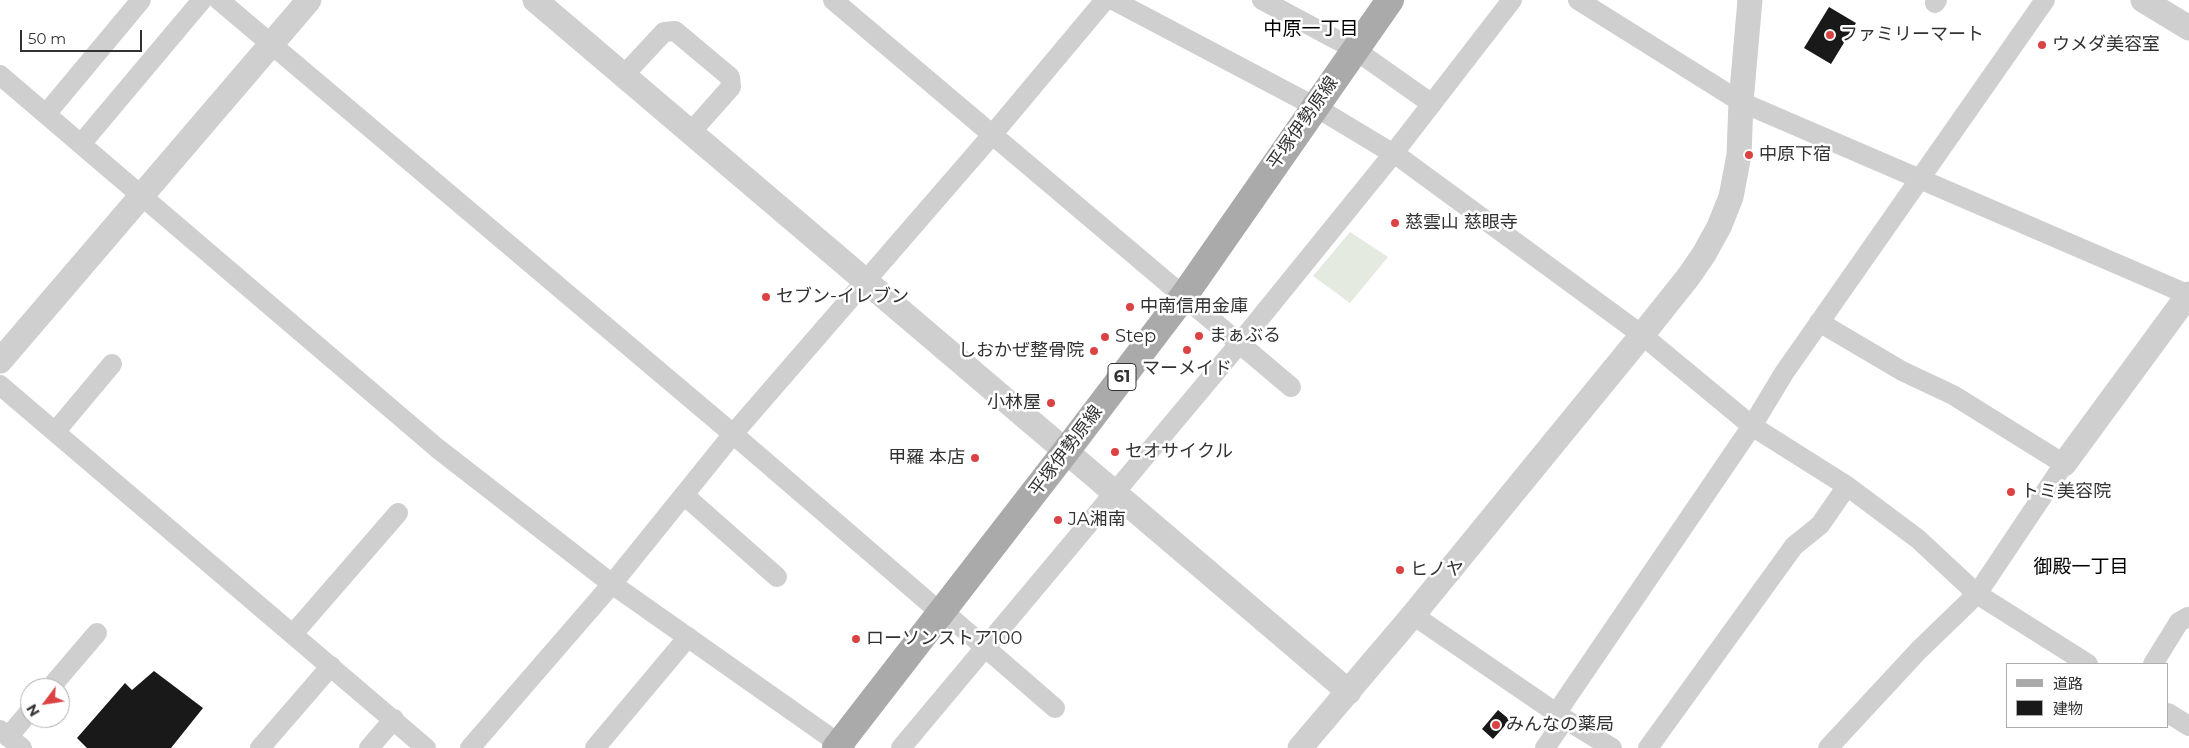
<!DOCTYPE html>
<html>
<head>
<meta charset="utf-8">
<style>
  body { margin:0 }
  #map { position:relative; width:2189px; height:748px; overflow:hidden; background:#fff; font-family:Montserrat,"Noto Sans JP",sans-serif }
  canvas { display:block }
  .legend { position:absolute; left:2006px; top:663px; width:162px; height:65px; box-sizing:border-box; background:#fff; border:1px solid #adadad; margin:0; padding:6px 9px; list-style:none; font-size:15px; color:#323232 }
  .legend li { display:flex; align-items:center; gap:10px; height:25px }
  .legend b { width:25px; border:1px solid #adadad }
  .north { position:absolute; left:20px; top:678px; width:50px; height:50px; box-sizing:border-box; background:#fff; border:1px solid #adadad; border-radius:50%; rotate:239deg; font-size:14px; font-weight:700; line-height:20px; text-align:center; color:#323232 }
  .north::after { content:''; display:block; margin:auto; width:18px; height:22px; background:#db4243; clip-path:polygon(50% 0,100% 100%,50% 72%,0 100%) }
  .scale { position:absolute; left:20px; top:30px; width:122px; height:22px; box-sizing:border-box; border:2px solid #323232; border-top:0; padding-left:6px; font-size:15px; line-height:18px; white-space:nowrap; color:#323232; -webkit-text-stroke:4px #fff; paint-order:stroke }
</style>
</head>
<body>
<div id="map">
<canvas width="2189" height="748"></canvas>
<ul class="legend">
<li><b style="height:6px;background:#aaa"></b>道路</li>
<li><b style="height:14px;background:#191919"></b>建物</li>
</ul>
<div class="north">N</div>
<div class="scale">50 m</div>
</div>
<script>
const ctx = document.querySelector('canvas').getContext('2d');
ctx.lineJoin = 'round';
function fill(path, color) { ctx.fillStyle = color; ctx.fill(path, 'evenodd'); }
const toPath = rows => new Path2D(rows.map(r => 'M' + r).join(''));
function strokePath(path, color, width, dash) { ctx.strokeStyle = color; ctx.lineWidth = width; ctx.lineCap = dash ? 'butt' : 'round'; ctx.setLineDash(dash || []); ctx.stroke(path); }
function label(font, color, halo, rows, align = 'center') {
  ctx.font = font + ' Montserrat,"Noto Sans JP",sans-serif'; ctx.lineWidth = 5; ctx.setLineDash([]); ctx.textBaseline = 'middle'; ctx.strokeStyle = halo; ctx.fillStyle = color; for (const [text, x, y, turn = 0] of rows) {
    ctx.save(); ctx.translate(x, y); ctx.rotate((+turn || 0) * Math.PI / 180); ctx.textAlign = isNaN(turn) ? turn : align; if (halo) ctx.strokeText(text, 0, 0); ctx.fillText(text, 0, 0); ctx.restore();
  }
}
const green = toPath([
  [1350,232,1388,257,1350,303,1313,276]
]);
const building = toPath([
  [1829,7,1856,23,1831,64,1804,48],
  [154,671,203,708,171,748,87,748,77,738,125,683,132,690],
  [1498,710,1510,720,1493,739,1482,729]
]);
const minor = toPath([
  [219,0,733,434,941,613],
  [833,0,1291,387],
  [1113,0,1314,106,1402,159,1642,335,1752,426,1847,486,1918,539,1977,594,2088,664],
  [1262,0,1354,49,1432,104],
  [1578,0,1741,102,2189,295],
  [1935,3,1937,0],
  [0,75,437,448,612,584,845,748],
  [624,75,664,32,675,31,730,77,731,87,691,132],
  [46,114,141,0],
  [81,144,202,0],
  [1819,322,1902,371,1953,395,2064,464,1977,594,1919,650,1828,748],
  [0,385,426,748],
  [55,432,112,364],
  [684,495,777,577],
  [943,611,1055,708],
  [1413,615,1565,719,1612,748],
  [293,634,398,513],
  [2153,664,2179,622,2188,617],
  [50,688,97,633],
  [1557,712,1752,426,1784,373,2045,0],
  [2168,713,2189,726],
  [0,730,22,748],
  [8,737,30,711],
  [260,748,331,666],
  [369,748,394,719],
  [470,748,612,584,733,434,992,135,1105,0],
  [595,748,688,637],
  [901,748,1239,344,1393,154,1512,0],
  [1545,748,1565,719],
  [1648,748,1794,546,1820,525,1847,486]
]);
const tertiary = toPath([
  [535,0,1349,692],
  [2143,0,2189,28],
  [0,361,309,0],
  [2064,464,2189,294],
  [1300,748,1413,615,1642,335,1689,276,1704,254,1719,227,1731,197,1739,155,1741,102,1750,0]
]);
const primary = toPath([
  [836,748,1066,451,1183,297,1390,0]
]);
const markers = [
  [1830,35,5,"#db4243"],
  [2042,45,5,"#db4243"],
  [1749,155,5,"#db4243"],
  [1395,223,5,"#db4243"],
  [766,297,5,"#db4243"],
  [1130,307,5,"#db4243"],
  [1199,336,5,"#db4243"],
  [1105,337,5,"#db4243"],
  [1187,350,5,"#db4243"],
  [1094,351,5,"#db4243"],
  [1051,403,5,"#db4243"],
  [1115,452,5,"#db4243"],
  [975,458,5,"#db4243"],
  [2011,492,5,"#db4243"],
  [1058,520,5,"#db4243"],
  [1400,570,5,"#db4243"],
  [856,639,5,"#db4243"],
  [1496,725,5,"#db4243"]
];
const shields = [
  [1122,377,28]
];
const shieldNames = [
  ["61",1122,377]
];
const poiNames = [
  ["ファミリーマート",1840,35],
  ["ウメダ美容室",2052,45],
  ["中原下宿",1759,155],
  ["慈雲山 慈眼寺",1405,223],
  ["セブン-イレブン",776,297],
  ["中南信用金庫",1140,307],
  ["まぁぶる",1209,336],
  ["Step",1115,337],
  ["しおかぜ整骨院",1084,351,"right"],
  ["マーメイド",1187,369,"center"],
  ["小林屋",1041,403,"right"],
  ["セオサイクル",1125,452],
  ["甲羅 本店",965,458,"right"],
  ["トミ美容院",2021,492],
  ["JA湘南",1068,520],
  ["ヒノヤ",1410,570],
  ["ローソンストア100",866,639],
  ["みんなの薬局",1506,725]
];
const streetNames = [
  ["平塚伊勢原線",1303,123,-55],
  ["平塚伊勢原線",1066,451,-53]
];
const neighbourhoodNames = [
  ["中原一丁目",1311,29],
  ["御殿一丁目",2081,567]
];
fill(green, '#e4eadf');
fill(building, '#191919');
strokePath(minor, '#cfcfcf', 20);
strokePath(tertiary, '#cfcfcf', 25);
strokePath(primary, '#aaa', 28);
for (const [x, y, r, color] of markers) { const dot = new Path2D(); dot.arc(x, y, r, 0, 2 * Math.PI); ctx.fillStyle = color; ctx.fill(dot); strokePath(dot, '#fff', 2); }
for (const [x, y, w] of shields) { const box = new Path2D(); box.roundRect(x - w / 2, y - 13.5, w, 27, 4); ctx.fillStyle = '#fff'; ctx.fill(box); strokePath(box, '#323232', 1); }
label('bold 16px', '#323232', null, shieldNames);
label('18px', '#323232', '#fff', poiNames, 'left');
label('18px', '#323232', '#fff', streetNames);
label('19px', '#000', '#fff', neighbourhoodNames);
</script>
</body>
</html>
